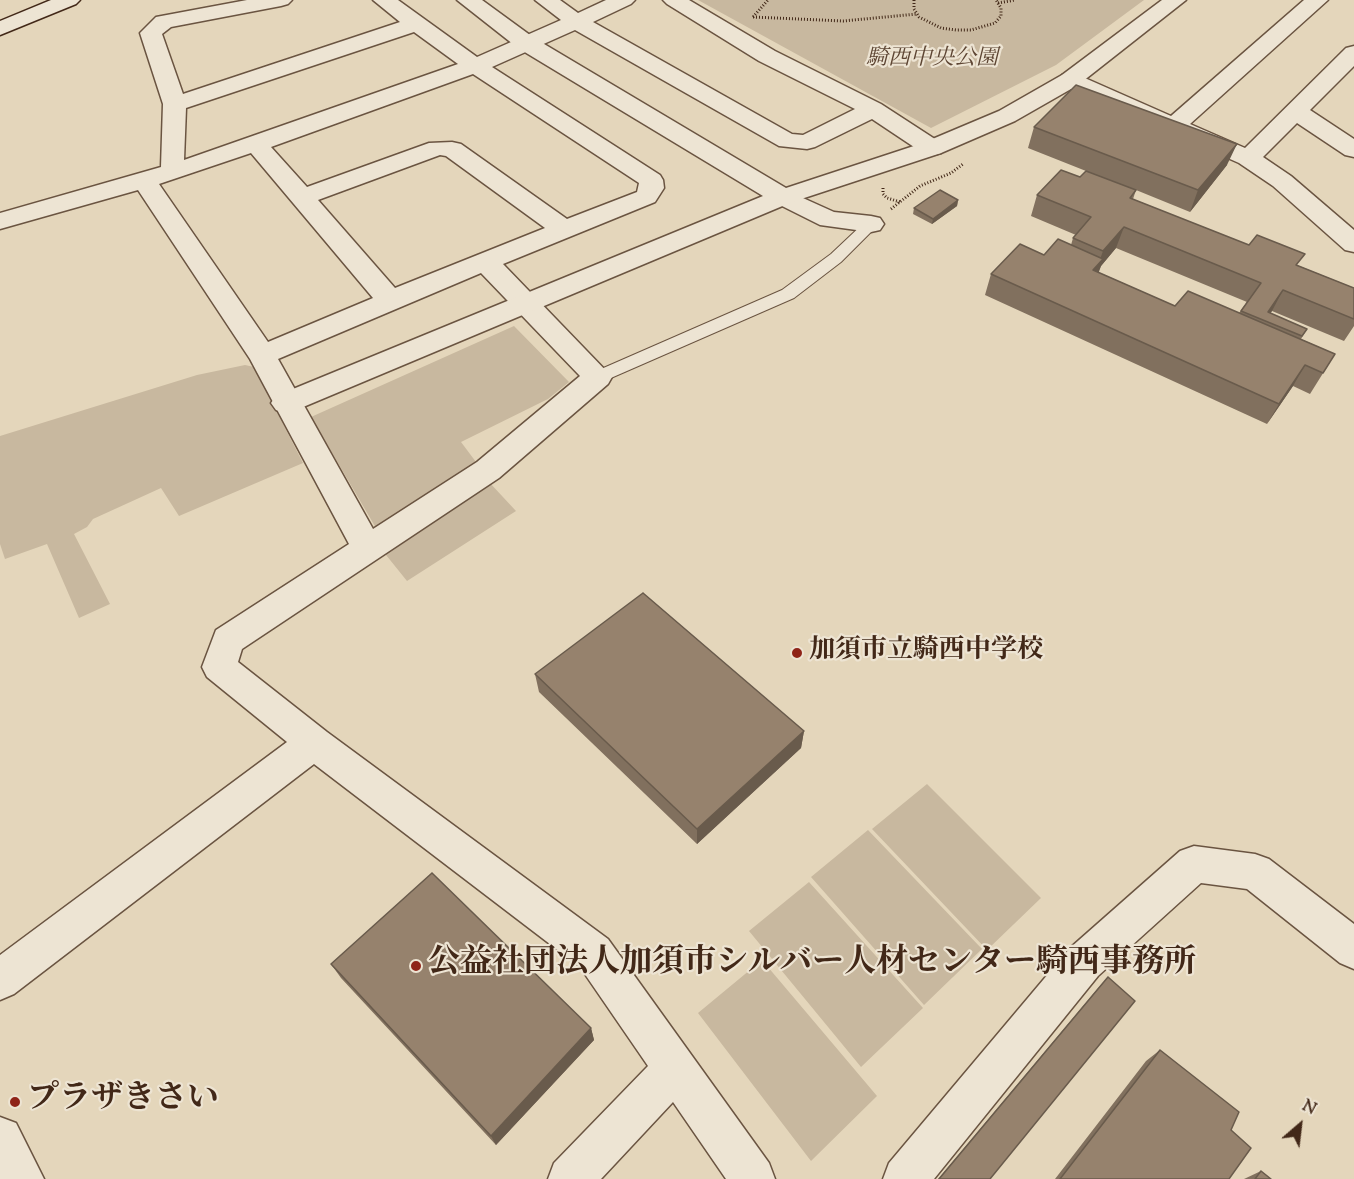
<!DOCTYPE html>
<html>
<head>
<meta charset="utf-8">
<style>
  body { margin:0 }
  #map { position:relative; width:1354px; height:1179px; overflow:hidden; background:#e4d6bb; font-family:"Sorts Mill Goudy",serif }
  canvas { display:block }
  .north { position:absolute; left:1270px; top:1095px; width:60px; height:60px; -webkit-text-stroke:4px #ede4d3; paint-order:stroke; rotate:28deg; font-size:16px; font-weight:700; line-height:24px; text-align:center; color:#422818 }
  .north::after { content:''; display:block; margin:auto; width:21px; height:27px; background:#422818; clip-path:polygon(50% 0,100% 100%,50% 72%,0 100%) }
</style>
</head>
<body>
<div id="map">
<canvas width="1354" height="1179"></canvas>
<div class="north">N</div>
</div>
<script>
const ctx = document.querySelector('canvas').getContext('2d');
ctx.lineJoin = 'round';
function fill(path, color) { ctx.fillStyle = color; ctx.fill(path, 'evenodd'); }
const toPath = rows => new Path2D(rows.map(r => 'M' + r).join(''));
function strokePath(path, color, width, dash) { ctx.strokeStyle = color; ctx.lineWidth = width; ctx.lineCap = dash ? 'butt' : 'round'; ctx.setLineDash(dash || []); ctx.stroke(path); }
function label(font, color, halo, rows, align = 'center') {
  ctx.font = font + ' "Sorts Mill Goudy","Noto Serif JP",serif'; ctx.lineWidth = 4.5; ctx.setLineDash([]); ctx.textBaseline = 'middle'; ctx.strokeStyle = halo; ctx.fillStyle = color; for (const [text, x, y, turn = 0] of rows) {
    ctx.save(); ctx.translate(x, y); ctx.rotate((+turn || 0) * Math.PI / 180); ctx.textAlign = isNaN(turn) ? turn : align; if (halo) ctx.strokeText(text, 0, 0); ctx.fillText(text, 0, 0); ctx.restore();
  }
}
const green = toPath([
  [698,0,1144,0,1056,65,931,128],
  [514,326,569,382,548,399,461,442,479,466,376,528,311,417],
  [245,365,254,367,303,463,179,516,161,488,93,519,87,527,74,534,110,604,79,618,47,544,5,559,0,544,0,436,197,375],
  [489,482,516,511,407,581,382,550],
  [927,784,1041,898,987,950,872,829],
  [868,830,982,949,924,1005,811,877],
  [809,882,923,1008,861,1067,749,931],
  [762,960,877,1096,811,1161,698,1013]
]);
const path = toPath([
  [914,0,914,9,919,17,941,28,956,30,971,30,995,23,1001,16,1001,8,996,0],
  [998,3,1015,0],
  [753,17,843,21,917,14],
  [753,17,768,0],
  [883,188,883,194,887,198,900,202],
  [891,209,920,186,951,173,963,164]
]);
const service = toPath([
  [871,219,879,224,841,262,794,298,604,381,598,383,590,377,592,373,782,290,831,254,866,221,871,219]
]);
const minor = toPath([
  [247,0,292,0,288,4,281,6,171,27,162,34,183,94,400,22,373,0,398,0,477,57,561,20,535,0,560,0,578,13,606,0,635,0,631,4,593,22,792,134,803,135,855,109,759,61,667,4,663,0,689,0,775,51,881,104,941,143,944,148,941,153,932,155,923,153,872,119,815,147,807,149,779,146,575,30,492,67,660,175,663,180,664,188,655,202,503,264,612,377,608,384,499,478,242,649,238,662,327,732,608,939,769,1163,775,1179,726,1179,673,1102,601,1179,548,1179,554,1163,648,1066,580,967,314,764,14,994,0,1000,0,955,287,742,207,677,202,667,216,630,349,544,250,359,138,190,0,229,0,213,161,167,163,104,140,33,156,17,247,0],
  [414,32,458,64,184,160,186,108,414,32],
  [473,74,639,183,637,192,567,219,461,144,452,142,429,143,307,187,271,147,473,74],
  [251,153,373,298,268,342,159,184,251,153],
  [440,155,446,156,545,228,395,288,318,200,440,155],
  [481,273,580,376,477,462,373,529,278,359,481,273],
  [1304,0,1328,0,1190,124,1245,148,1346,48,1354,46,1354,66,1310,110,1354,139,1354,157,1345,155,1297,123,1263,157,1291,176,1354,230,1354,252,1345,250,1273,186,1239,163,1062,85,1059,80,1062,75,1070,73,1078,75,1171,116,1304,0],
  [783,189,834,212,871,216,880,218,884,224,880,230,871,232,820,225,774,202,770,197,774,192,783,189],
  [1194,846,1255,854,1269,859,1354,924,1354,969,1340,963,1247,889,1201,883,1098,976,934,1179,883,1179,889,1163,1070,948,1180,851,1194,846]
]);
const tertiary = toPath([
  [457,0,482,0,534,38,786,188,923,143,999,111,1062,75,1162,0,1186,0,1078,85,1015,121,941,153,792,202,296,410,286,413,276,410,271,403,276,396,763,196,518,48,457,0],
  [0,1117,16,1123,44,1179,0,1179,0,1117]
]);
const secondary = toPath([
  [51,0,80,0,76,4,0,35,0,21,51,0]
]);
const wall = toPath([
  [1034,127,1227,165,1190,212,1136,190,1133,199,1354,288,1354,326,1344,341,1272,311,1270,313,1307,329,1301,339,1335,354,1310,394,1293,386,1267,424,985,295,991,274,1071,245,1073,238,1076,235,1031,216,1037,195,1080,177,1086,171,1028,148],
  [1116,248,1247,302,1239,313,1175,306,1098,272,1101,266],
  [958,200,957,206,932,224,913,214,914,208],
  [535,674,804,731,801,748,697,844,539,692],
  [331,964,591,1028,594,1040,496,1145,341,978],
  [1108,977,990,1179,938,1179,1099,987],
  [1160,1050,1231,1130,1229,1179,1055,1179,1146,1061],
  [1261,1171,1271,1179,1243,1179,1244,1179]
]);
const shadedWall = toPath([
  [1237,144,1227,165,1190,212,1198,190],
  [958,200,957,206,932,224,933,219],
  [1124,227,1116,248,1101,266,1096,280,1093,270,1098,265,1103,251],
  [1283,290,1272,311,1265,321,1268,312],
  [1305,365,1293,386,1267,424,1279,404],
  [804,731,801,748,697,844,697,829],
  [591,1028,594,1040,496,1145,491,1136]
]);
const building = toPath([
  [1076,85,1237,144,1198,190,1034,127,1076,85],
  [1061,170,1080,177,1086,171,1136,190,1130,198,1249,245,1257,235,1305,254,1296,265,1354,288,1354,319,1283,290,1268,312,1307,329,1302,336,1241,311,1261,283,1124,227,1103,251,1073,238,1091,217,1037,195,1061,170],
  [940,190,958,200,933,219,914,208,940,190],
  [1058,239,1103,259,1093,270,1175,306,1188,291,1335,354,1323,373,1305,365,1279,404,991,274,1020,244,1044,255,1058,239],
  [643,593,804,731,697,829,535,674,643,593],
  [432,873,591,1028,491,1136,331,964,432,873],
  [1108,977,1135,1001,990,1179,939,1179,1108,977],
  [1160,1050,1239,1112,1231,1130,1251,1148,1229,1179,1060,1179,1160,1050],
  [1261,1171,1271,1179,1255,1179,1261,1171]
]);
const markers = [
  [797,653,6,"#8f2418"],
  [416,966,6,"#8f2418"],
  [15,1102,6,"#8f2418"]
];
const farParknames = [
  ["騎西中央公園",932,60]
];
const poiNames = [
  ["加須市立騎西中学校",809,653]
];
const nearPoinames = [
  ["公益社団法人加須市シルバー人材センター騎西事務所",428,966],
  ["プラザきさい",27,1102]
];
fill(green, '#c8b89f');
strokePath(service, '#6a5441', 2);
strokePath(minor, '#6a5441', 3);
strokePath(tertiary, '#6a5441', 3);
strokePath(secondary, '#422818', 3);
strokePath(path, '#422818', 3, [1, 2]);
fill(service, '#ede4d3');
fill(minor, '#ede4d3');
fill(tertiary, '#ede4d3');
fill(secondary, '#ede4d3');
fill(wall, '#81705e');
fill(shadedWall, '#695b4c');
fill(building, '#96826d');
strokePath(building, '#695b4c', 1.5);
for (const [x, y, r, color] of markers) { const dot = new Path2D(); dot.arc(x, y, r, 0, 2 * Math.PI); ctx.fillStyle = color; ctx.fill(dot); strokePath(dot, '#ede4d3', 2); }
label('italic 22px', '#5d4533', '#ede4d3', farParknames);
label('bold 26px', '#422818', '#ede4d3', poiNames, 'left');
label('bold 32px', '#422818', '#ede4d3', nearPoinames, 'left');
</script>
</body>
</html>
